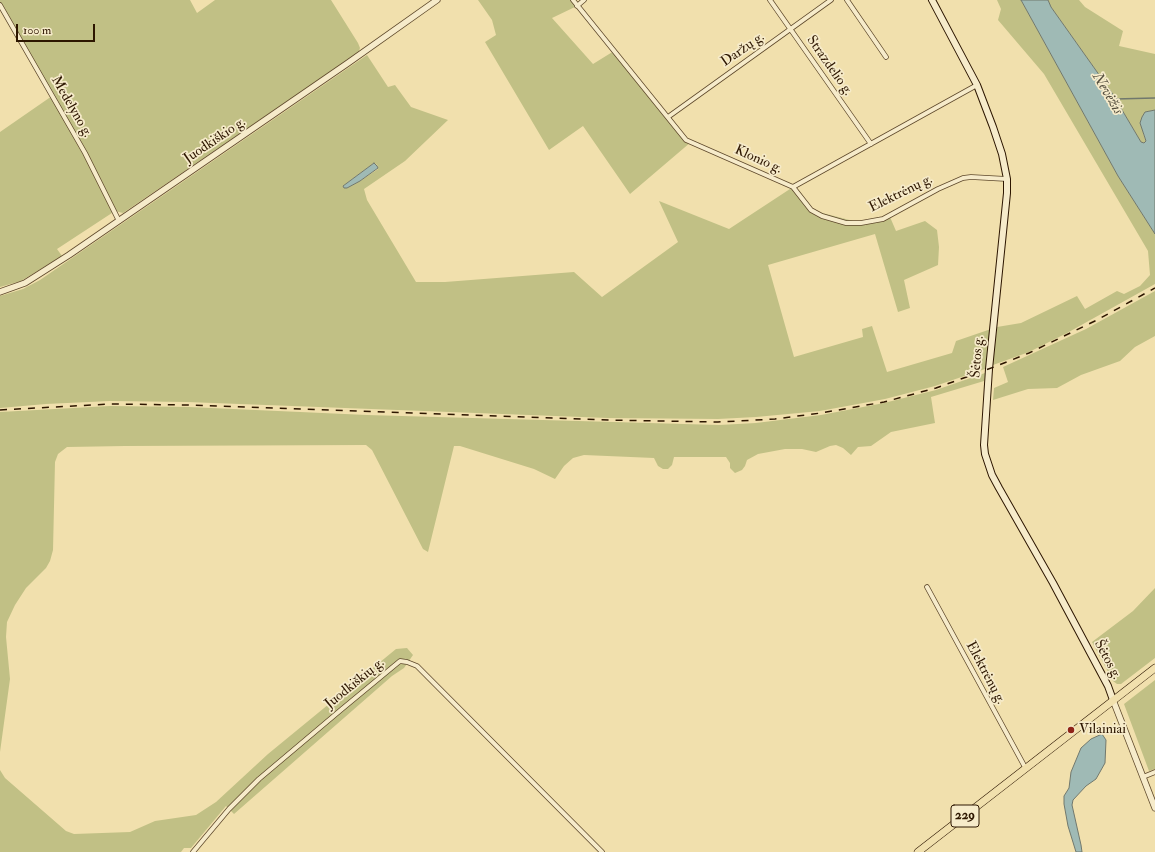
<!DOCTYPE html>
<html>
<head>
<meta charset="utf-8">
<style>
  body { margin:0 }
  #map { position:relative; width:1155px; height:852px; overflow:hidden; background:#f1e0ad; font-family:"IM FELL Double Pica",serif }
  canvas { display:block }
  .scale { position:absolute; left:16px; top:24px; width:79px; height:18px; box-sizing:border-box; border:2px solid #2d1600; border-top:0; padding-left:5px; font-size:12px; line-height:14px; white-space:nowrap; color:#2d1600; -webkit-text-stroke:3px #f6ebca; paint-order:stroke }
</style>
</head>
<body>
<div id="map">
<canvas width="1155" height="852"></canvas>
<div class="scale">100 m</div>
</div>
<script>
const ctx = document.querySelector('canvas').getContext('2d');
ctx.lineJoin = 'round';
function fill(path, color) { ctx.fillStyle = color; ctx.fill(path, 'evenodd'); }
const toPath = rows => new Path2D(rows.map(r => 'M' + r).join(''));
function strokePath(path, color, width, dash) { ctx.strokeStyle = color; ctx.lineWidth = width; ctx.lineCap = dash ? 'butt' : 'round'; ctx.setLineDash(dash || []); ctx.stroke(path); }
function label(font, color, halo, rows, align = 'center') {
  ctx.font = font + ' "IM FELL Double Pica",serif'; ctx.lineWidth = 3.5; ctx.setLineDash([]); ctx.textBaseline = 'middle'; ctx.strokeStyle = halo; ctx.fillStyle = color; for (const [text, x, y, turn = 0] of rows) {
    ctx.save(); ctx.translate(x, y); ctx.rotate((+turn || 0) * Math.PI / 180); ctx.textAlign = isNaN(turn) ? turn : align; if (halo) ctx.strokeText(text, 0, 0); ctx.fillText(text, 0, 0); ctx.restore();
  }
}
const green = toPath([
  [0,0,190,0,197,13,215,0,331,0,358,43,360,48,359,51,355,55,123,213,115,211,57,249,62,256,21,281,0,287,0,132,52,96,0,5],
  [478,0,572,0,577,6,552,18,593,64,614,51,668,117,691,142,630,194,583,126,549,150,485,42,496,35,492,20],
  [997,0,1021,0,1118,176,1155,234,1155,284,1067,333,1029,352,993,365,997,327,1021,323,1077,296,1085,309,1117,291,1124,294,1140,286,1150,275,1148,251,1044,74,998,20,1001,9],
  [1048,0,1079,0,1085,7,1123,31,1119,46,1155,54,1155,110,1145,112,1143,133,1146,141,1145,143,1141,142,1112,93,1051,7],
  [367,55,388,87,395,85,411,107,448,120,405,161,364,189,367,200,416,282,445,282,574,272,602,297,678,242,659,201,729,229,793,187,811,210,861,223,890,217,896,231,925,221,937,230,939,247,938,265,904,280,910,308,898,312,875,234,768,265,794,357,863,337,862,329,872,326,887,372,952,353,956,341,991,329,987,363,985,369,935,386,885,399,820,411,756,417,718,419,608,418,187,402,110,401,46,404,0,408,0,296,23,289,40,280],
  [374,163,377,165,378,169,360,181,347,188,344,188,343,186],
  [1155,291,1155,336,1135,347,1120,361,1081,375,1057,388,1028,389,993,400,994,388,1008,382,1003,367,1086,329],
  [985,373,984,381,931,397,935,423,891,432,871,446,858,447,851,455,843,448,836,445,830,446,816,452,802,449,785,449,758,454,747,460,745,466,742,470,735,473,730,468,730,463,726,457,674,457,672,465,668,469,663,469,658,466,654,458,584,455,573,458,564,466,555,479,534,469,460,446,454,446,428,552,423,549,372,450,366,445,125,446,67,447,58,454,55,462,53,550,50,561,46,568,26,588,15,605,7,622,6,637,10,679,0,752,0,412,110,406,189,407,367,415,719,425,756,423,821,415,884,403,936,390],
  [1155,588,1155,658,1121,684,1117,684,1113,681,1092,642,1133,611],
  [407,648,413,655,404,668,392,676,234,814,226,806,191,848,184,848,181,852,0,852,0,770,5,778,66,831,74,834,130,832,155,821,196,815,216,802,268,754,396,649],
  [1155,680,1155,769,1149,771,1124,704]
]);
const water = toPath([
  [1021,0,1048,0,1051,7,1112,93,1141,142,1144,143,1146,141,1140,123,1142,117,1145,112,1155,110,1155,234,1118,176,1021,0],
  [374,163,377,166,378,168,360,181,347,188,344,188,343,186,374,163],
  [1102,734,1106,740,1105,763,1096,779,1086,786,1073,800,1072,805,1081,845,1082,852,1076,852,1068,826,1064,804,1064,796,1069,788,1071,772,1081,748,1091,739,1102,734]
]);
const stream = toPath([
  [1115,99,1155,98]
]);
const minor = toPath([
  [573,0,686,140,793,187,977,85],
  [770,0,871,144],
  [847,0,886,57],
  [0,5,85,153,119,221],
  [577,6,584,0],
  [668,117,831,0],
  [793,187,811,210,822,216,846,223,861,223,883,219,938,189,963,178,971,177,1007,179],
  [927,587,1026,769],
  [1143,777,1155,772],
  [193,852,229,809,259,779,342,709,400,661,407,662,417,666,602,852]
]);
const tertiary = toPath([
  [0,292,25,283,69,255,348,63,437,0],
  [1113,700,1155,808]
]);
const secondary = toPath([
  [932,0,977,85,993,127,1002,154,1007,179,1007,193,989,369,984,445,985,454,992,475,999,488,1053,583,1108,686,1113,700]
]);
const primary = toPath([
  [918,852,1155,668]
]);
const rail = toPath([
  [0,410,110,404,190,405,608,420,718,422,775,419,821,413,884,402,936,388,994,367,1029,353,1097,320,1155,288]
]);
const markers = [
  [1071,730,4,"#8f2418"]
];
const shields = [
  [965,816,28]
];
const shieldNames = [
  ["229",965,816]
];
const streetNames = [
  ["Daržų g.",743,50,-35],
  ["Strazdelio g.",829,66,55],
  ["Medelyno g.",71,107,60],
  ["Juodkiškio g.",215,141,-34],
  ["Klonio g.",758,160,24],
  ["Elektrėnų g.",901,194,-26],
  ["Šėtos g.",978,357,-85],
  ["Šėtos g.",1107,660,62],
  ["Elektrėnų g.",985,673,62],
  ["Juodkiškių g.",355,684,-39]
];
const poiNames = [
  ["Vilainiai",1079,730]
];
const waterNames = [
  ["Nevėžis",1107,94,59]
];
fill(green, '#c1c085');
fill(water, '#9fbab5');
strokePath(water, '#71786d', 1);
strokePath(stream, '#71786d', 1.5);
strokePath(minor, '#5e482b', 5.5);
strokePath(tertiary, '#5e482b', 7);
strokePath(secondary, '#2d1600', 8);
strokePath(primary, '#2d1600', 8);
strokePath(minor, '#f6ebca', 4);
strokePath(tertiary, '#f6ebca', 5.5);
strokePath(secondary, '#f6ebca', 6);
strokePath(primary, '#f1e0ad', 7);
strokePath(rail, '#2d1600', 1.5, [7, 7]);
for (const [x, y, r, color] of markers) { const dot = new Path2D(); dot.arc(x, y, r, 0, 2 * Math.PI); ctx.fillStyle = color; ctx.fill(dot); strokePath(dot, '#f6ebca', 1.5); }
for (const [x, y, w] of shields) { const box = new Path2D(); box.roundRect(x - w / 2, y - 11, w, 22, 3); ctx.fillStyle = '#f6ebca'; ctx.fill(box); strokePath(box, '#2d1600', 1); }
label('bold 13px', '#2d1600', null, shieldNames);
label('14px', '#2d1600', '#f6ebca', streetNames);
label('14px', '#2d1600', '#f6ebca', poiNames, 'left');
label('italic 15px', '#554f3f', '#f6ebca', waterNames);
</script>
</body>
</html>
